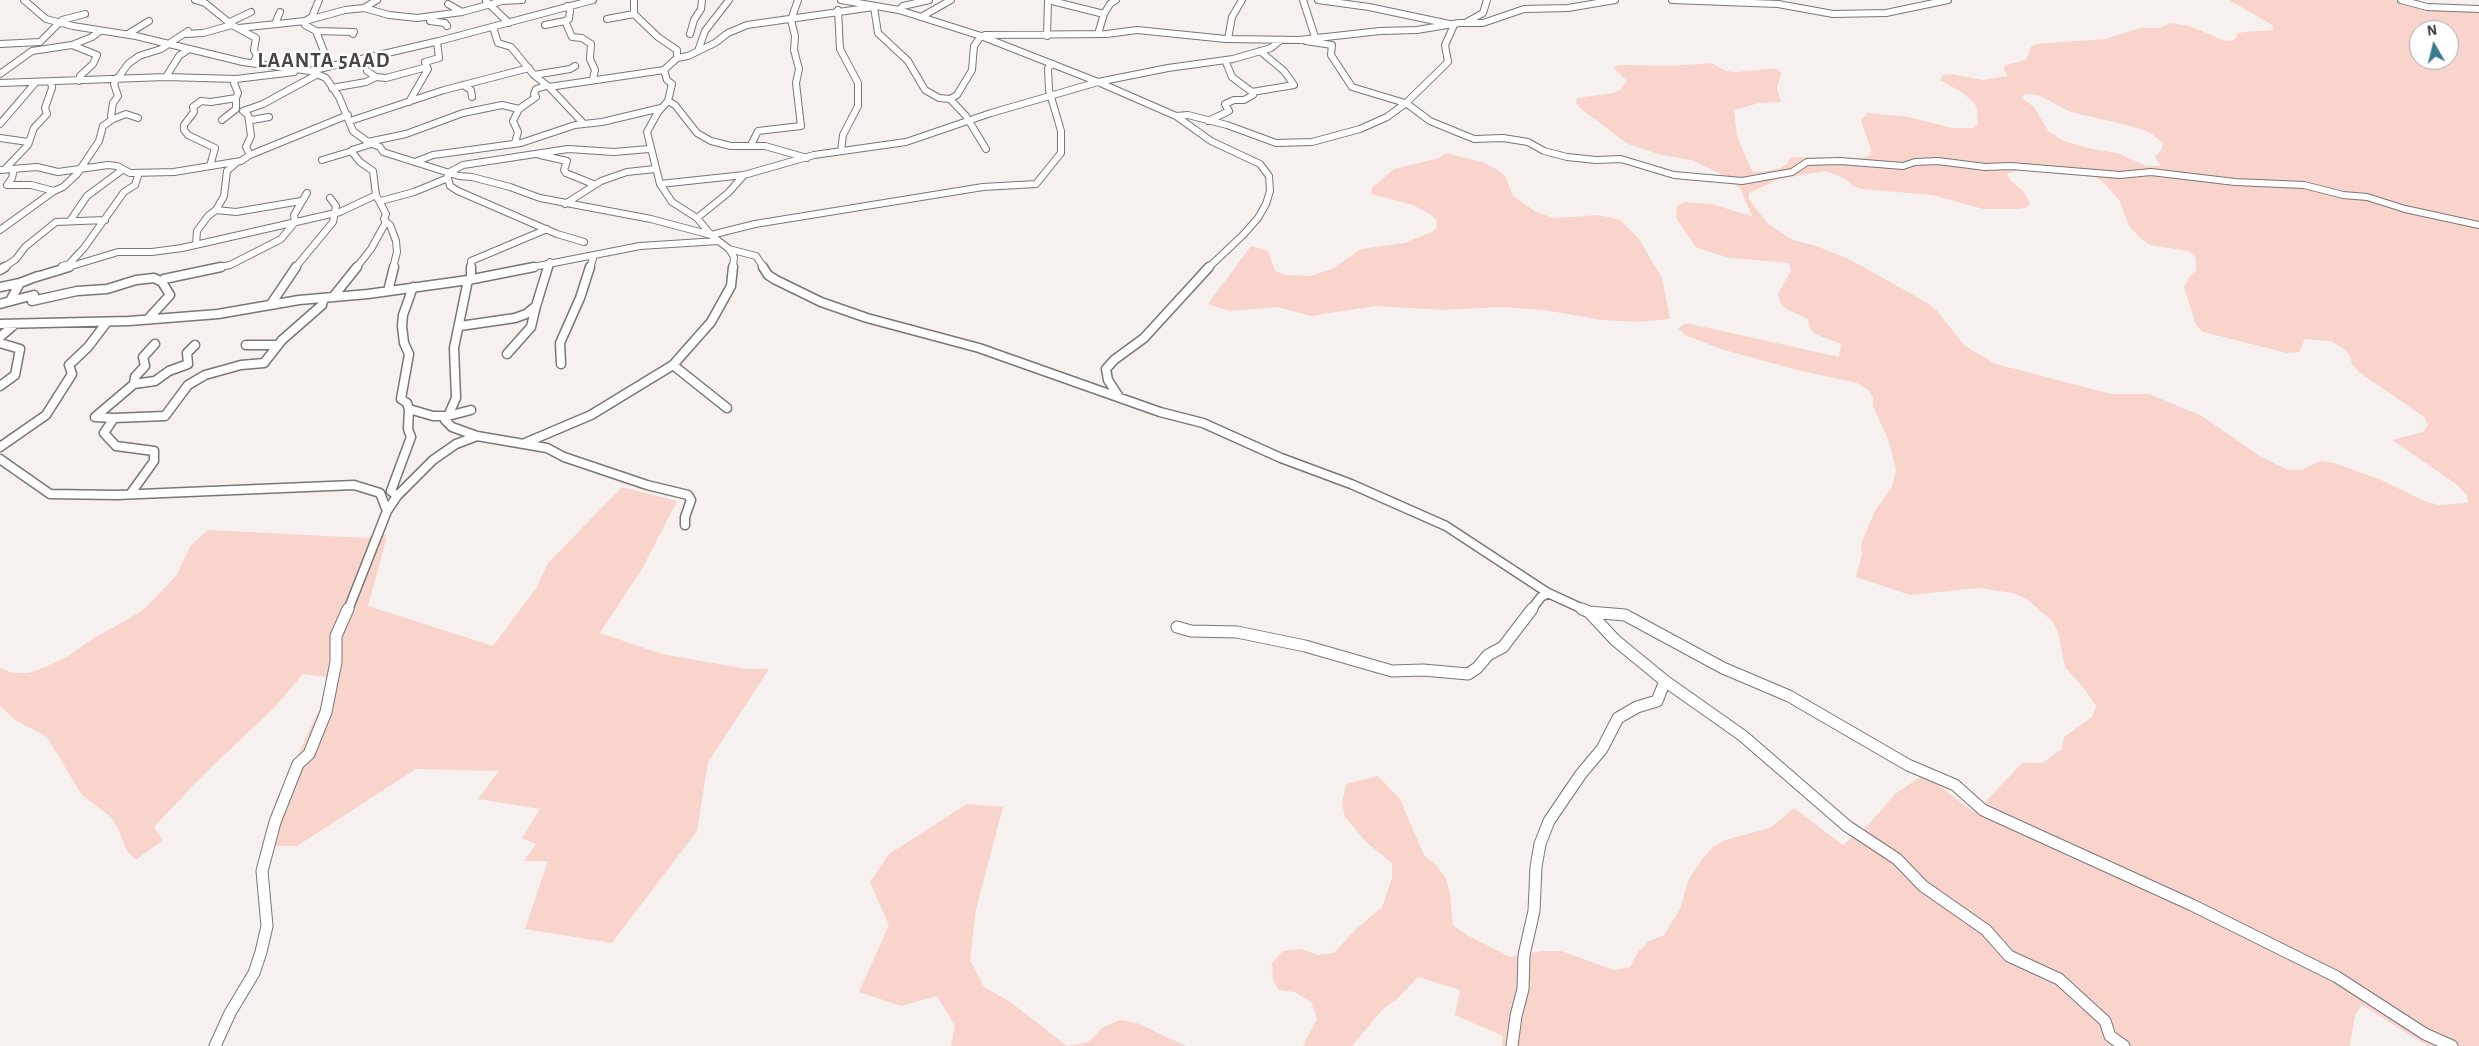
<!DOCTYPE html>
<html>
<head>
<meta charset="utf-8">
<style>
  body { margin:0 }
  #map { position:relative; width:2479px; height:1046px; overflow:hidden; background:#f6f1ef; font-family:"Alegreya Sans",sans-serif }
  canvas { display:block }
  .north { position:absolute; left:2409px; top:20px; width:50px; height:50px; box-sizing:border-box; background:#fff; border:1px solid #abaaaa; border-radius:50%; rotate:352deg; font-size:14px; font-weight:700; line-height:20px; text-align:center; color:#2d2b2a }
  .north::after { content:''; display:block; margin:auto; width:18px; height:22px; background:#397d8c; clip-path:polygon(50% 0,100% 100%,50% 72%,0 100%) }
</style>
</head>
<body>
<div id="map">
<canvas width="2479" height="1046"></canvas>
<div class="north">N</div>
</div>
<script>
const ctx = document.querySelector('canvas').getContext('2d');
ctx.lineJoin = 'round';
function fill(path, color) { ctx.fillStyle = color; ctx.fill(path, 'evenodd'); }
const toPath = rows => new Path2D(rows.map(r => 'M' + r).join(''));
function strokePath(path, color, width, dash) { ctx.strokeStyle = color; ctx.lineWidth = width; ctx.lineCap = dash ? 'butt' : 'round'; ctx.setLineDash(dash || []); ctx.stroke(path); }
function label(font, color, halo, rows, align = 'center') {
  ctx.font = font + ' "Alegreya Sans",sans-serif'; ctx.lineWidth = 5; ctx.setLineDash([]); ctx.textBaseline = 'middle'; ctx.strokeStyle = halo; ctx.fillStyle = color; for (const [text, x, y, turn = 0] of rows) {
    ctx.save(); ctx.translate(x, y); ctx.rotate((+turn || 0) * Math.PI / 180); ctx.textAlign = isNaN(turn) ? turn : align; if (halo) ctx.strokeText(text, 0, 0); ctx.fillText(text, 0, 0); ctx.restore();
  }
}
const green = toPath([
  [2229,0,2409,0,2423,4,2479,7,2479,1046,2428,1046,2362,1005,2355,1016,2350,1046,1502,1046,1503,1036,1455,1015,1460,990,1418,977,1397,999,1382,1010,1352,1046,1303,1046,1317,1019,1311,1002,1294,992,1279,990,1273,980,1272,963,1283,951,1301,949,1318,955,1334,953,1356,929,1382,907,1392,878,1392,863,1366,842,1345,817,1342,803,1346,784,1378,776,1400,799,1424,855,1436,865,1446,878,1450,894,1453,925,1467,935,1510,957,1541,951,1561,951,1614,970,1630,967,1638,952,1649,941,1664,935,1680,909,1688,881,1703,858,1713,847,1725,840,1770,828,1794,808,1843,845,1869,824,1895,794,1920,777,1937,784,1975,813,2022,763,2042,763,2062,749,2064,737,2092,717,2096,706,2086,691,2065,667,2058,632,2052,621,2028,600,2013,593,1979,588,1910,595,1856,577,1862,554,1861,544,1876,509,1892,487,1896,470,1889,442,1873,406,1873,398,1868,390,1857,383,1801,371,1721,349,1685,335,1678,328,1686,323,1839,357,1841,344,1815,334,1809,327,1808,319,1786,309,1780,302,1778,294,1791,270,1789,263,1730,258,1706,251,1696,247,1676,218,1677,206,1684,202,1711,204,1752,216,1740,188,1719,173,1691,160,1658,154,1628,144,1580,108,1576,103,1577,98,1614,93,1620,90,1627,81,1613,67,1621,65,1671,66,1711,63,1726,71,1736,72,1777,68,1781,74,1777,88,1781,102,1759,103,1734,110,1737,136,1752,171,1763,172,1781,168,1787,164,1790,158,1799,157,1863,158,1870,155,1871,149,1861,121,1867,113,1909,117,1952,128,1973,128,1978,125,1977,108,1974,103,1963,93,1940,80,1943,75,1952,74,1982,80,2008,76,2004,70,2005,65,2026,60,2031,47,2035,44,2105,39,2140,28,2159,28,2170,23,2189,26,2225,41,2234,40,2238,33,2245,32,2273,30,2272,25],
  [2419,30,2449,30,2449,60,2419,60],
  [2026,94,2038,95,2071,112,2127,125,2149,132,2163,143,2162,149,2155,157,2161,166,2146,166,2120,154,2088,148,2064,141,2048,131,2034,107,2022,98],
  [2018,170,2095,177,2104,183,2119,200,2129,226,2141,239,2150,245,2189,251,2196,258,2196,271,2190,276,2184,287,2196,325,2203,332,2287,353,2299,352,2305,339,2331,341,2343,348,2350,356,2352,364,2359,372,2424,417,2428,425,2423,432,2392,440,2456,484,2467,495,2468,503,2439,505,2424,501,2379,479,2334,463,2320,461,2302,470,2289,470,2261,457,2202,416,2149,394,2111,394,1996,364,1965,346,1937,311,1929,304,1849,259,1816,246,1793,240,1767,223,1749,199,1749,193,1779,179,1825,171,1846,179,1851,185,1861,189,1933,195,1983,209,2016,209,2026,208,2030,203,2023,191,2010,180,2007,174],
  [1446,153,1482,162,1498,170,1505,176,1513,196,1536,212,1554,218,1599,215,1620,220,1639,239,1662,278,1670,319,1636,322,1602,320,1544,310,1500,307,1443,310,1375,306,1311,316,1277,307,1229,311,1208,304,1251,246,1268,251,1275,271,1285,275,1310,276,1332,269,1361,249,1405,243,1432,232,1437,227,1437,221,1431,215,1413,205,1371,194,1372,188,1394,169,1439,158],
  [622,487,677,501,642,569,600,633,662,654,747,669,769,669,708,762,697,831,612,943,525,929,548,861,524,861,536,844,522,838,540,809,478,799,499,771,416,769,297,846,262,846,276,801,321,706,327,677,303,674,274,708,204,774,154,827,163,840,136,860,127,851,118,828,111,817,82,795,47,737,15,720,0,706,0,668,13,673,29,673,48,666,65,658,95,637,129,619,144,609,176,576,191,545,208,530,367,538,384,532,386,540,368,606,493,646,537,587,548,563],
  [967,804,1003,807,976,909,970,960,984,987,1009,1001,1067,1046,1089,1042,1102,1028,1120,1020,1137,1023,1186,1046,951,1046,955,1026,937,996,901,1006,859,992,889,925,870,882,889,854]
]);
const minorFar2 = toPath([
  [24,0,46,19,73,26,136,36,243,62,310,71,439,41,593,0],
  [195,0,205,3,232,25,256,38,254,50,257,56,253,63],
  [634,0,634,14,658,37,677,50,677,58],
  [841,0,899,10,981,36,1098,82,1176,116,1211,141,1260,164,1269,176,1270,191,1266,204,1258,218,1243,235,1208,268],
  [1048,0,1104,14],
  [1303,0,1315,37],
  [1672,0,1778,4,1833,14,1886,13,1948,0],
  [2401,0,2427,7,2479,9],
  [486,1,509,23],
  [448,4,462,12],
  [567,6,570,10,569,19,565,21,572,37,582,38,591,44,590,59,595,70,593,79],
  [364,8,377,0],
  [838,10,840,49,858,83,858,106,843,135,841,151],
  [899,10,903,6,929,0],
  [431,17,430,21,445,23,447,26],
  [921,17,951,0],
  [607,19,634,14],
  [307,20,312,17,319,0],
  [305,21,305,25,316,31,326,57,323,67],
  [230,22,251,12],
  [1467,22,1483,13,1487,0],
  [275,24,280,12],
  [545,25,565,21],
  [493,27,498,43,511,47,534,75,549,87,583,123],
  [239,28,305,21,345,10,364,8,389,15,417,18,462,12,502,1,522,0],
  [316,31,354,32,353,34],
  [128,34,149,21],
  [186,34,203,33,232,25],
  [690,34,694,20,701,9,702,0],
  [1098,34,1104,14,1110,4,1116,0],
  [985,35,1107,34,1137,30,1226,39,1299,40,1380,31,1417,30,1459,23,1483,23,1524,9,1568,8,1615,0],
  [1047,36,1048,0],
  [1228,39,1232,17,1242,0],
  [1306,41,1332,45,1331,55,1352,87,1405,103],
  [0,44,40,42,62,20,85,14],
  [72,45,92,37,100,31],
  [698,51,705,31,729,0],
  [1225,60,1232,77,1252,92],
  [310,71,326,78,339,97,353,131,368,142,380,147,383,152,459,176,472,177,510,187,540,198,651,219,711,235,755,224,983,187,1036,184,1061,153,1061,131,1049,90,1048,68,1053,64],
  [0,74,32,51,72,45,97,55,93,64,80,76,79,81],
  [534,75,570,69,575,66],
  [166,77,179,56,189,49],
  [376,77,386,78,427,67],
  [118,78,128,64,139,56,161,49,188,31],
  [0,83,166,77,236,79,294,72],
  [463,85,471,90,472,97],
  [549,87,664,70],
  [332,88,366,82,376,77,367,71],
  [950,99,957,95,972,70,974,46,981,36],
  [668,101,675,105,697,133,711,141,731,146,765,146,807,158],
  [409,102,428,69,425,62,439,58,437,42],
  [1406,103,1430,121,1474,139,1503,138,1528,142,1544,151,1567,157,1596,160,1621,159,1674,175,1742,181,1792,172,1807,162,1840,161,1903,166,1915,162,1938,161,1985,167,2011,166,2120,175,2151,172,2235,182,2304,185,2343,195,2367,197,2405,209,2479,225],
  [1176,116,1188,115,1227,125,1276,143,1312,142,1360,129,1387,117,1406,103,1448,62,1445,45,1454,25,1369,7,1318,0],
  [249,118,252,120,269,117],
  [113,119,126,114,138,118],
  [222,120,236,109,236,98],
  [350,121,444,90,529,68],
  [1208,121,1229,111,1225,104,1234,100,1244,100,1253,95,1252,92,1294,85,1284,71,1260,51],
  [0,124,36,82],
  [0,138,28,142],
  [368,142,406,134,463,113,502,105,519,109],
  [515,143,518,132,513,121,519,109,536,97,534,94,536,89,546,86],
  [751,145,758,131,801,126,796,83,799,69,794,50,795,36,791,20,798,0],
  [250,155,246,147,251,136,249,121,248,115,243,111,263,104,318,74],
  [540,155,567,161,564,170,566,173,593,184],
  [322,160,352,151],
  [415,162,433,155,521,143,575,125,602,122,661,108],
  [210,166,215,148,188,135,184,130,184,125,194,112,193,107,201,101,211,102,236,98,238,93,234,83,236,79],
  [5,169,28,145,34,128,47,114,45,108,52,88,51,82],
  [14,169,12,178,7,185,31,185,54,191],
  [0,170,37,167,58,172,108,165,117,166,130,173,174,172,241,161,250,155,348,115],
  [448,178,450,186,458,191,557,234,584,242],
  [660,184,744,175,814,155,906,142,991,113,1098,82,1168,68,1233,59,1271,48,1281,40],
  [381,201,414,192,448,178,448,173,463,165,568,149,614,152,649,149],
  [565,204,601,181,627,172,655,169],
  [216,210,236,212,301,201],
  [697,218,728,193,744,175],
  [70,221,87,196,122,170],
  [386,222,390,225,396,241,397,252,393,268],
  [0,230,54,191,63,187,77,174,99,141,103,126,113,119,111,116,113,103,118,96,114,84,117,78],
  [196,244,197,231,208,216,216,210,224,196,227,171,236,163],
  [729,249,734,257,733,268],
  [62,266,69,264,84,248,124,192,135,185,139,173],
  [3,268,16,259,25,247,56,222,105,220],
  [65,268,118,252,152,252,182,248,340,212,376,195],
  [215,268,230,265,281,239,295,222,294,215,307,193],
  [295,268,333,222,336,206,330,198],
  [356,268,371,249,386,222,384,219,386,214,376,195,373,171,360,162,352,152,352,150,371,144],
  [471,268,471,261,547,229],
  [528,268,640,246,718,241],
  [548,268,550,262],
  [590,268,594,255],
  [764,268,756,256,729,249,711,235,697,218,672,202,660,184,647,132,658,112,668,101,672,84,667,80,664,70,677,58,688,56,715,43,728,33,747,25,874,7,878,33,908,61,925,90,939,98,950,99,966,116,986,149]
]);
const minorFar1 = toPath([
  [471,267,471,279],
  [763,267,768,275,776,280,821,302,867,318,979,348,1160,412,1203,423,1281,458,1351,484,1446,526,1548,593,1585,610],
  [0,270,5,267],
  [33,278,69,267],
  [468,280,454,348,456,398,448,416,471,410],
  [162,282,164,279,221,267],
  [20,283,38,276],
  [0,287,20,283,10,301],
  [413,287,403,315,402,326,404,343,409,354,401,399,407,403,409,409,433,416,448,416,445,420,452,427,477,436,547,448,564,457,647,485,688,495,691,500,685,517,685,525],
  [388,291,394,267],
  [333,297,357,267],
  [0,304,34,295,32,301,77,291,107,289,136,280,154,278,162,282,170,295,148,319],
  [271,304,296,267],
  [0,324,129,321,218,314,299,300,368,294,468,280,534,267],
  [460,326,515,318,526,314,536,306,548,267],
  [0,337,15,324],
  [0,343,20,349,15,375,0,386],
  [246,345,277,345],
  [507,354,531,327,536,306],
  [561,364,560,343,580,298,590,267],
  [673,365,727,408],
  [134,384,155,381,169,371,188,364,187,353,195,345],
  [1119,397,1108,380,1106,369,1114,360,1144,338,1209,267],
  [114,418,165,416,188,385,205,375,241,365,264,363,282,340,322,305,324,298],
  [525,443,591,415,673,365,711,322,731,286,733,267],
  [0,447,46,415,72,374,69,365,88,347,107,322],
  [0,459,50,494,116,495,354,485,380,493,387,511],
  [131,493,154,461,154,451,116,446,104,433,114,418,95,417,134,384,135,377,145,366,143,357,155,344],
  [397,496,391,491,411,437,408,429,409,409],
  [348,610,387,511,397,496,433,460,456,444,477,436],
  [1531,610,1541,597,1548,593]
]);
const minor = toPath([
  [1582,609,1589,612,1615,640,1665,681,1743,736,1847,826,1897,859,1923,886,1986,930,2009,956,2059,979,2105,1021,2110,1036,2124,1046],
  [1589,612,1625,615,1723,668,1789,696,1908,765,1955,785,1983,810,2192,905,2337,977,2425,1034,2452,1046],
  [1177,627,1191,631,1237,632,1305,646,1392,671,1423,670,1468,674,1477,668,1488,655,1503,647,1532,609],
  [215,1046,230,1013,254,973,261,952,267,926,262,871,275,822,298,764,309,754,326,712,336,662,336,636,348,609],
  [1512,1046,1516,1016,1523,989,1524,955,1534,911,1536,867,1540,844,1549,821,1581,774,1602,749,1618,718,1637,707,1657,701,1665,681]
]);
const farDistrictnames = [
  ["LAANTA 5AAD",324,61]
];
fill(green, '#f8d4cc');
strokePath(minorFar2, '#7a7674', 8);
strokePath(minorFar1, '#7a7674', 11);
strokePath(minor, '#7a7674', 13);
strokePath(minorFar2, '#fff', 6);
strokePath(minorFar1, '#fff', 8);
strokePath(minor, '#fff', 11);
ctx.letterSpacing = '1px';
label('bold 21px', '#4b4645', '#fff', farDistrictnames);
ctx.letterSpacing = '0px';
</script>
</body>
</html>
